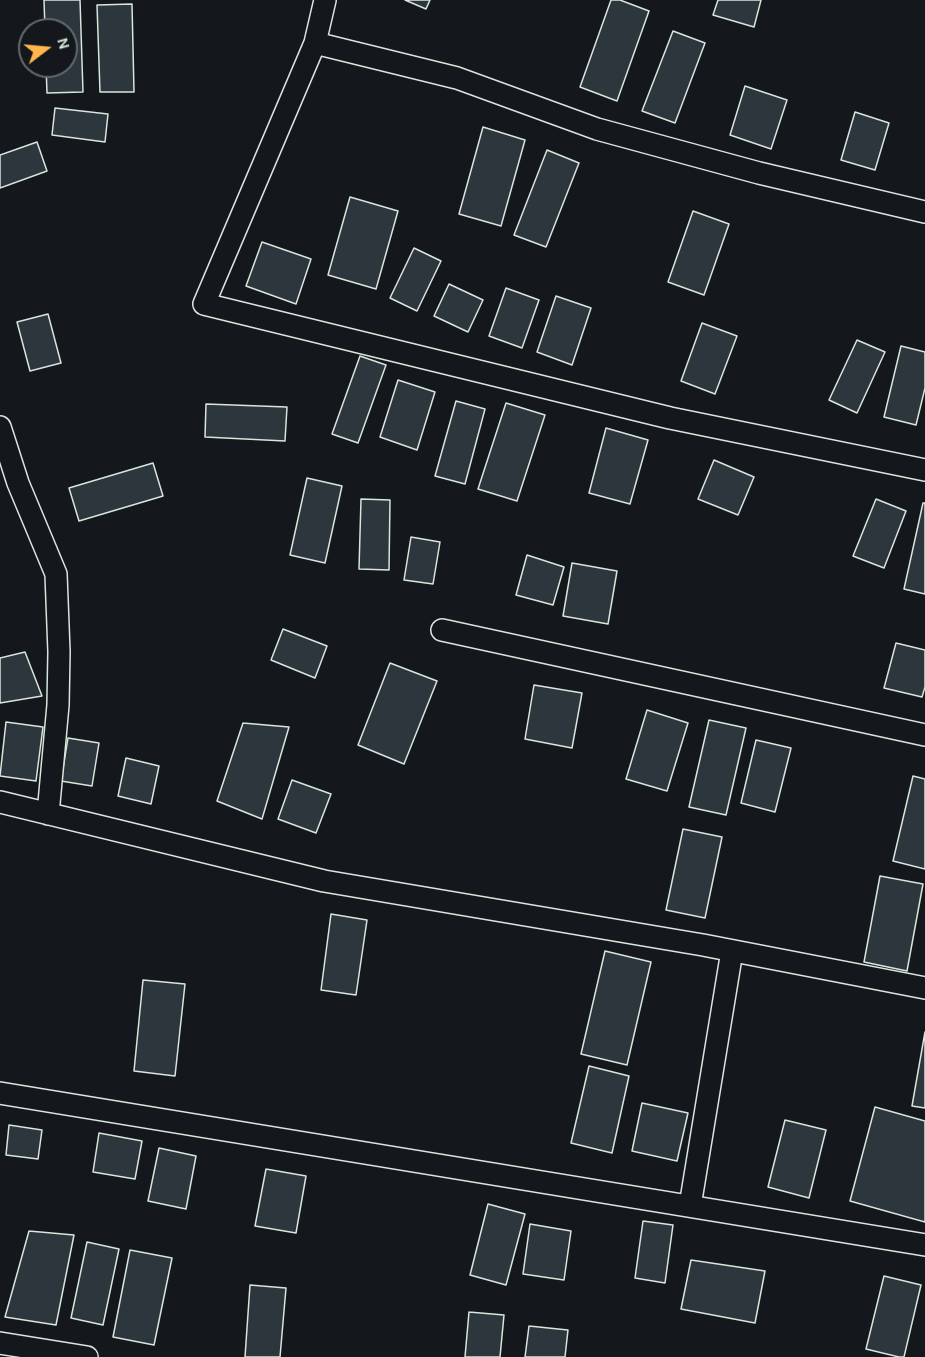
<!DOCTYPE html>
<html>
<head>
<meta charset="utf-8">
<style>
  body { margin:0 }
  #map { position:relative; width:925px; height:1357px; overflow:hidden; background:#14181c; font-family:Karla,sans-serif }
  canvas { display:block }
  .north { position:absolute; left:18px; top:18px; width:60px; height:60px; box-sizing:border-box; background:#14181c; border:2px solid #626a69; border-radius:50%; rotate:74deg; font-size:16px; font-weight:700; line-height:24px; text-align:center; color:#d8e6dc }
  .north::after { content:''; display:block; margin:auto; width:21px; height:27px; background:#ffb74d; clip-path:polygon(50% 0,100% 100%,50% 72%,0 100%) }
</style>
</head>
<body>
<div id="map">
<canvas width="925" height="1357"></canvas>
<div class="north">N</div>
</div>
<script>
const ctx = document.querySelector('canvas').getContext('2d');
ctx.lineJoin = 'round';
function fill(path, color) { ctx.fillStyle = color; ctx.fill(path, 'evenodd'); }
const toPath = rows => new Path2D(rows.map(r => 'M' + r).join(''));
function strokePath(path, color, width, dash) { ctx.strokeStyle = color; ctx.lineWidth = width; ctx.lineCap = dash ? 'butt' : 'round'; ctx.setLineDash(dash || []); ctx.stroke(path); }
const building = toPath([
  [44,0,80,0,83,92,47,93,46,66,66,66,66,30,45,30,44,0],
  [405,0,430,0,426,9,405,0],
  [611,0,620,0,649,11,617,101,580,87,611,0],
  [718,0,761,0,754,27,713,15,718,0],
  [132,4,134,92,100,92,97,5,132,4],
  [673,31,705,43,675,123,642,111,673,31],
  [745,86,787,100,771,149,730,135,745,86],
  [55,108,108,114,105,142,52,135,55,108],
  [855,112,889,123,875,170,841,160,855,112],
  [483,127,525,140,501,226,459,214,483,127],
  [37,142,47,171,0,188,0,155,37,142],
  [547,150,579,163,546,247,514,235,547,150],
  [350,197,398,211,376,289,328,275,350,197],
  [693,211,729,224,704,295,668,282,693,211],
  [262,242,311,259,296,304,246,286,262,242],
  [414,248,441,261,417,311,390,298,414,248],
  [449,284,483,300,468,332,434,316,449,284],
  [506,288,539,300,522,348,489,336,506,288],
  [556,296,591,308,572,365,537,352,556,296],
  [48,314,61,363,30,371,17,322,48,314],
  [702,323,737,336,715,394,681,381,702,323],
  [857,340,885,352,857,413,829,400,857,340],
  [901,346,925,352,925,388,916,425,884,417,901,346],
  [360,356,386,365,358,443,332,434,360,356],
  [398,380,435,392,417,450,380,437,398,380],
  [456,401,485,409,465,484,435,476,456,401],
  [506,403,545,415,517,501,478,489,506,403],
  [206,404,287,407,285,441,205,437,206,404],
  [606,428,648,440,630,504,589,493,606,428],
  [714,460,754,477,738,515,698,499,714,460],
  [153,463,163,496,79,521,69,488,153,463],
  [307,478,342,486,325,563,290,555,307,478],
  [361,499,390,500,389,570,359,569,361,499],
  [876,499,906,511,884,568,853,556,876,499],
  [923,503,925,503,925,594,904,589,923,503],
  [411,537,440,542,433,584,404,580,411,537],
  [527,555,564,567,553,605,516,595,527,555],
  [572,563,617,571,608,624,563,616,572,563],
  [283,629,327,646,315,678,271,660,283,629],
  [896,643,925,650,925,687,922,697,884,688,896,643],
  [25,652,42,696,0,703,0,658,25,652],
  [390,663,437,681,404,764,358,745,390,663],
  [534,685,582,693,572,748,525,739,534,685],
  [647,710,688,723,667,791,626,779,647,710],
  [709,720,746,728,726,815,689,807,709,720],
  [6,722,43,727,36,781,0,776,6,722],
  [243,723,289,727,262,819,217,801,243,723],
  [68,738,99,743,92,786,61,781,68,738],
  [756,740,791,748,775,812,741,803,756,740],
  [126,758,159,766,151,804,118,796,126,758],
  [913,776,925,779,925,869,893,861,913,776],
  [292,780,331,794,316,833,278,819,292,780],
  [683,829,722,837,705,918,666,910,683,829],
  [880,876,923,884,907,971,864,962,880,876],
  [331,914,367,920,356,995,321,990,331,914],
  [605,951,651,962,627,1065,581,1054,605,951],
  [143,980,185,984,175,1076,134,1071,143,980],
  [925,1032,925,1108,912,1106,925,1032],
  [589,1066,629,1076,612,1153,571,1143,589,1066],
  [642,1103,688,1113,677,1161,632,1151,642,1103],
  [875,1107,925,1121,925,1222,850,1201,875,1107],
  [785,1120,826,1130,809,1198,768,1187,785,1120],
  [9,1125,42,1130,38,1159,6,1155,9,1125],
  [99,1133,142,1141,135,1179,93,1172,99,1133],
  [159,1148,196,1156,186,1209,148,1201,159,1148],
  [266,1169,306,1176,296,1233,255,1226,266,1169],
  [488,1204,525,1214,506,1285,470,1275,488,1204],
  [643,1221,673,1225,665,1283,635,1278,643,1221],
  [530,1224,571,1231,564,1280,523,1274,530,1224],
  [29,1231,74,1235,56,1325,5,1317,29,1231],
  [87,1242,119,1249,103,1325,71,1318,87,1242],
  [130,1250,172,1258,154,1345,113,1337,130,1250],
  [691,1260,765,1271,755,1323,681,1309,691,1260],
  [884,1276,921,1285,904,1357,899,1357,866,1349,884,1276],
  [250,1285,286,1288,280,1357,245,1357,250,1285],
  [469,1312,504,1315,500,1357,465,1357,469,1312],
  [529,1326,568,1330,565,1357,525,1357,529,1326]
]);
const street = toPath([
  [325,0,315,43,204,304,670,418,925,470],
  [315,43,457,78,597,129,759,173,925,212],
  [0,427,18,483,56,574,59,652,58,705,48,814],
  [442,630,925,735],
  [0,802,324,881,703,945,925,988],
  [0,1093,925,1245],
  [690,1206,732,951],
  [0,1343,87,1357]
]);
fill(building, '#2c363c');
strokePath(building, '#d8e6dc', 1.5);
strokePath(street, '#d8e6dc', 24);
strokePath(street, '#14181c', 21);
</script>
</body>
</html>
